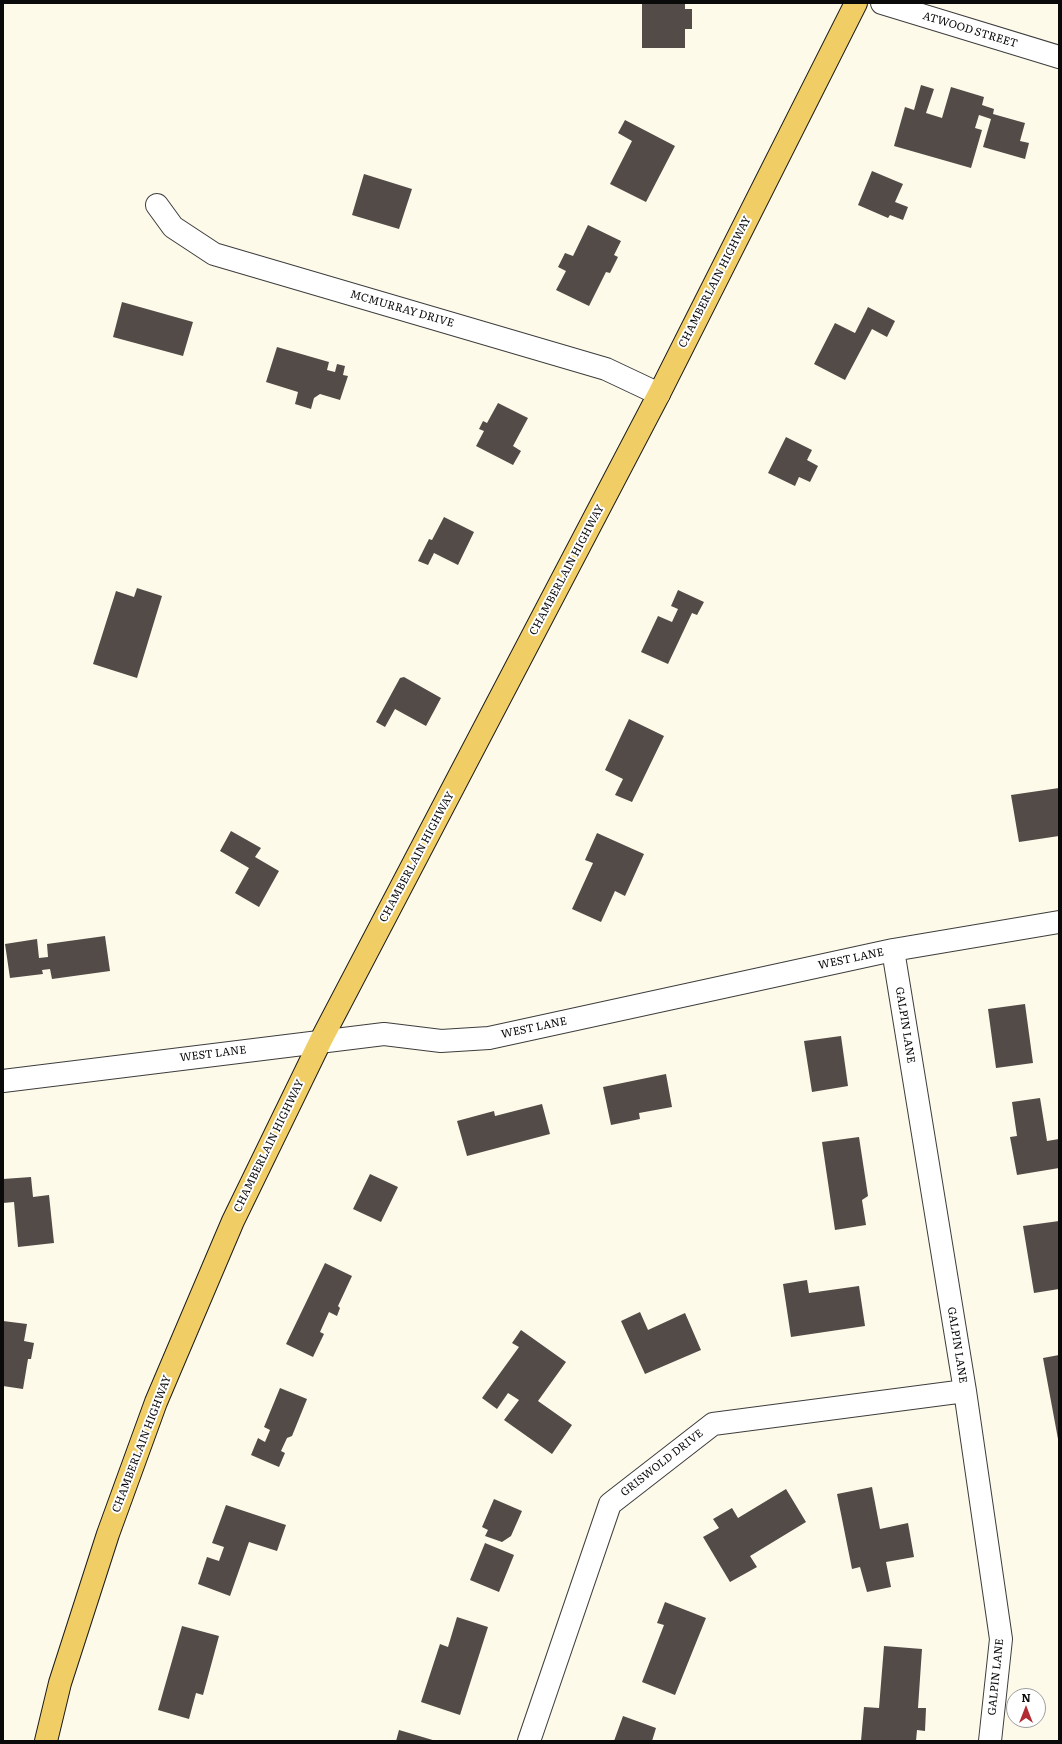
<!DOCTYPE html>
<html>
<head>
<meta charset="utf-8">
<style>
  body { margin:0 }
  #map { position:relative; width:1062px; height:1744px; overflow:hidden; background:#fefae9; font-family:Literata,serif }
  canvas { display:block }
  .frame { position:absolute; inset:0; border:4px solid #0a0a0a; pointer-events:none }
  .north { position:absolute; left:1006px; top:1688px; width:40px; height:40px; box-sizing:border-box; background:#fff; border:1px solid #9d9d9d; border-radius:50%; rotate:0deg; font-size:11px; font-weight:700; line-height:16px; text-align:center; color:#0a0a0a }
  .north::after { content:''; display:block; margin:auto; width:14px; height:18px; background:#b22b32; clip-path:polygon(50% 0,100% 100%,50% 72%,0 100%) }
</style>
</head>
<body>
<div id="map">
<canvas width="1062" height="1744"></canvas>
<div class="frame"></div>
<div class="north">N</div>
</div>
<script>
const ctx = document.querySelector('canvas').getContext('2d');
ctx.lineJoin = 'round';
function fill(path, color) { ctx.fillStyle = color; ctx.fill(path, 'evenodd'); }
const toPath = rows => new Path2D(rows.map(r => 'M' + r).join(''));
function strokePath(path, color, width, dash) { ctx.strokeStyle = color; ctx.lineWidth = width; ctx.lineCap = dash ? 'butt' : 'round'; ctx.setLineDash(dash || []); ctx.stroke(path); }
function label(font, color, halo, rows, align = 'center') {
  ctx.font = font + ' Literata,serif'; ctx.lineWidth = 4; ctx.setLineDash([]); ctx.textBaseline = 'middle'; ctx.strokeStyle = halo; ctx.fillStyle = color; for (const [text, x, y, turn = 0] of rows) {
    ctx.save(); ctx.translate(x, y); ctx.rotate((+turn || 0) * Math.PI / 180); ctx.textAlign = isNaN(turn) ? turn : align; if (halo) ctx.strokeText(text, 0, 0); ctx.fillText(text, 0, 0); ctx.restore();
  }
}
const building = toPath([
  [642,3,685,3,685,9,692,9,692,29,685,29,685,48,642,48],
  [921,85,934,89,926,113,942,118,951,87,984,97,982,105,994,109,993,114,1025,123,1020,141,1029,143,1025,159,983,147,991,119,979,115,975,128,982,130,971,168,894,146,905,107,914,110],
  [625,120,675,146,646,202,610,184,632,141,618,133],
  [872,171,903,184,895,202,908,207,903,220,890,215,888,218,858,205],
  [364,174,412,189,399,229,352,215],
  [588,225,621,241,614,255,618,257,610,273,606,272,589,306,556,290,566,271,558,267,565,253,573,256],
  [122,302,193,322,183,356,113,337],
  [868,307,895,321,887,337,872,329,845,380,814,364,835,323,855,333],
  [277,347,329,362,327,370,335,372,337,364,345,366,343,375,348,376,340,400,320,394,314,398,311,409,295,404,298,392,266,382],
  [498,403,528,418,513,446,521,451,513,465,476,446,484,431,479,429,483,421,487,423],
  [786,437,812,450,807,460,818,466,810,482,799,477,795,486,768,473],
  [444,517,474,532,458,565,434,553,428,565,418,561,429,539,432,540],
  [137,588,162,596,137,678,93,664,116,591,134,597],
  [678,590,704,602,697,615,692,613,668,664,641,652,658,616,672,622,678,609,671,606],
  [404,677,441,698,426,726,395,709,385,727,376,722,400,678],
  [629,719,664,736,632,802,615,795,623,779,605,770],
  [1059,788,1059,836,1019,842,1011,795],
  [231,831,261,848,255,857,279,871,259,907,235,893,249,868,220,851],
  [597,833,644,854,625,896,615,891,601,922,572,909,593,863,585,860],
  [105,936,110,971,52,979,50,969,42,970,43,974,10,978,5,944,37,939,39,958,48,957,47,944],
  [1025,1004,1033,1063,996,1068,988,1009],
  [841,1036,848,1086,812,1092,804,1041],
  [666,1074,672,1107,639,1113,640,1119,611,1125,603,1087],
  [1040,1098,1047,1141,1059,1139,1059,1168,1017,1175,1010,1137,1017,1136,1012,1102],
  [542,1104,550,1134,467,1156,457,1121,494,1111,495,1116],
  [859,1137,868,1196,862,1200,866,1225,835,1230,822,1142],
  [370,1174,398,1187,381,1222,353,1209],
  [31,1177,33,1197,49,1195,54,1243,18,1247,14,1202,3,1203,3,1179],
  [1059,1221,1059,1289,1034,1293,1023,1226],
  [325,1263,352,1276,338,1306,340,1308,337,1316,329,1312,320,1332,324,1334,313,1357,286,1344],
  [807,1280,809,1293,859,1286,865,1326,791,1337,783,1284],
  [640,1312,648,1330,685,1313,701,1350,645,1374,621,1321],
  [3,1321,27,1324,24,1341,34,1343,31,1359,28,1359,23,1389,3,1386],
  [521,1330,566,1362,538,1401,572,1425,552,1454,504,1420,519,1400,508,1393,497,1409,482,1398,519,1347,512,1343],
  [1059,1355,1059,1439,1058,1439,1043,1358],
  [280,1388,307,1399,292,1436,287,1438,281,1451,285,1453,279,1467,251,1455,258,1438,265,1442,270,1430,264,1427],
  [872,1487,880,1529,908,1523,914,1557,886,1562,891,1587,867,1592,860,1567,852,1569,837,1494],
  [786,1489,806,1522,750,1556,757,1567,730,1582,703,1537,719,1528,713,1519,732,1508,738,1518],
  [494,1499,522,1511,511,1536,502,1542,485,1536,488,1530,482,1527],
  [226,1505,286,1525,277,1551,249,1542,230,1596,198,1584,207,1557,219,1561,224,1547,212,1543],
  [485,1543,514,1555,499,1592,470,1580],
  [665,1602,706,1618,675,1695,642,1682,664,1625,657,1623],
  [457,1617,488,1627,460,1715,421,1702,440,1644,448,1647],
  [182,1626,219,1636,203,1695,196,1693,189,1719,158,1710],
  [884,1646,922,1649,918,1708,926,1708,925,1731,917,1730,916,1741,861,1741,864,1707,879,1708],
  [623,1716,656,1728,652,1741,614,1741],
  [399,1730,436,1741,396,1741]
]);
const minor = toPath([
  [882,3,1059,57],
  [157,205,173,227,214,254,606,369,659,394],
  [893,950,965,1391,1001,1639,990,1741],
  [3,1081,384,1034,441,1041,489,1038,893,950,1059,922],
  [529,1741,610,1504,713,1424,965,1391]
]);
const major = toPath([
  [46,1741,60,1683,108,1534,156,1402,233,1221,321,1040,659,394,856,3]
]);
const streetNames = [
  ["ATWOOD STREET",970,30,17],
  ["CHAMBERLAIN HIGHWAY",715,282,-63],
  ["MCMURRAY DRIVE",402,309,16],
  ["CHAMBERLAIN HIGHWAY",567,570,-62],
  ["CHAMBERLAIN HIGHWAY",417,857,-62],
  ["WEST LANE",851,959,-12],
  ["GALPIN LANE",905,1025,81],
  ["WEST LANE",534,1028,-12],
  ["WEST LANE",213,1054,-7],
  ["CHAMBERLAIN HIGHWAY",269,1146,-64],
  ["GALPIN LANE",957,1345,81],
  ["CHAMBERLAIN HIGHWAY",142,1444,-69],
  ["GRISWOLD DRIVE",662,1463,-38],
  ["GALPIN LANE",996,1677,-84]
];
fill(building, '#524b47');
strokePath(minor, '#3d3d3d', 24);
strokePath(major, '#1b1b1b', 24);
strokePath(minor, '#fff', 22);
strokePath(major, '#f1ce65', 22);
label('11px', '#0a0a0a', '#fff', streetNames);
</script>
</body>
</html>
